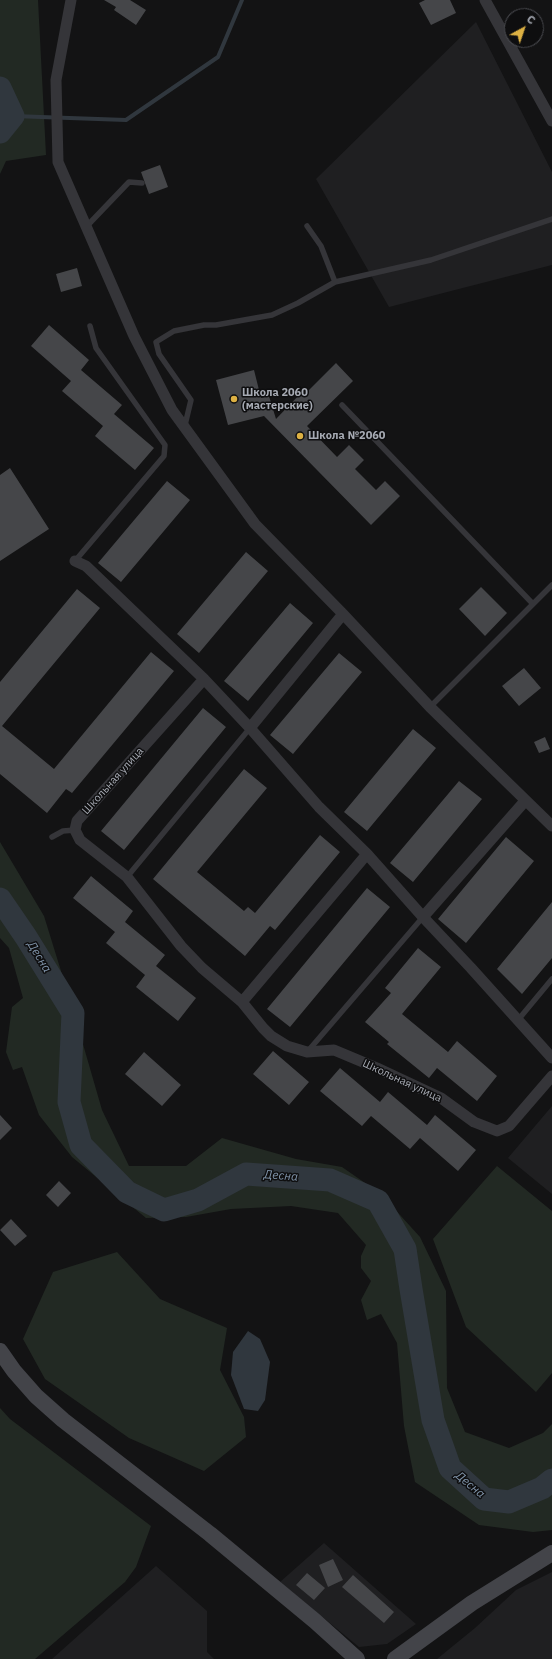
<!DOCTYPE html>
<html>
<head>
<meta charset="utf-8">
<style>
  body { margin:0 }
  #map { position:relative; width:552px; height:1659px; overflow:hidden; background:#131314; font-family:"IBM Plex Sans",sans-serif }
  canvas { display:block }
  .north { position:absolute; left:504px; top:8px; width:40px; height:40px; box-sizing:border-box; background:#0e0e0f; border:1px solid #4b4c51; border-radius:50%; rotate:40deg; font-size:11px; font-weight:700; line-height:16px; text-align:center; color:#a6aab3 }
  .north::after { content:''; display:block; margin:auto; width:14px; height:18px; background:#ddb143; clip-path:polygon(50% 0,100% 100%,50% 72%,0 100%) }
</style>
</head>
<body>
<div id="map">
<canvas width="552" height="1659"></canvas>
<div class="north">С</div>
</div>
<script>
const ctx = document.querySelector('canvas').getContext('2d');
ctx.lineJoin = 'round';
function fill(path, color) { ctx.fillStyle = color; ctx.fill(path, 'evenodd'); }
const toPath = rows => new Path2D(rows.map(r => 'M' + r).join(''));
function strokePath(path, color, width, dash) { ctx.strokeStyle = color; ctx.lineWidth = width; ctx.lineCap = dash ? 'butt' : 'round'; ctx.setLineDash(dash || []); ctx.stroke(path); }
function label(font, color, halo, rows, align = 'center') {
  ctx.font = font + ' "IBM Plex Sans",sans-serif'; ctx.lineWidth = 3; ctx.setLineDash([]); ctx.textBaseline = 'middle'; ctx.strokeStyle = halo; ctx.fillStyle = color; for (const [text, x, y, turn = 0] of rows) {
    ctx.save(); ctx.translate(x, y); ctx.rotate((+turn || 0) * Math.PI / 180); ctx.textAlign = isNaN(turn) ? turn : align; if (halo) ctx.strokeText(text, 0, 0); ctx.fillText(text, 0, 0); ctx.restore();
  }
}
const built = toPath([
  [476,22,552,172,552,265,389,307,316,179],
  [552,1106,552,1194,508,1158],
  [324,1543,416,1624,387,1644,359,1647,280,1582],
  [156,1566,207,1611,207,1652,214,1659,52,1659],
  [552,1572,552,1659,437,1659,475,1628,516,1590]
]);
const green = toPath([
  [0,0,38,0,46,155,6,161,0,174],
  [0,842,44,916,74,1013,102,1110,129,1166,186,1166,222,1138,296,1159,342,1167,381,1194,420,1237,446,1291,447,1388,465,1432,509,1448,543,1433,552,1424,552,1530,533,1532,479,1525,415,1482,404,1426,397,1343,381,1314,367,1320,361,1300,371,1281,361,1268,361,1256,366,1245,338,1213,291,1206,231,1209,186,1217,146,1218,72,1157,39,1115,22,1067,13,1070,6,1052,12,1007,23,998,9,948,0,938],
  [497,1166,552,1211,552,1373,536,1392,466,1327,433,1239],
  [117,1252,160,1299,227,1328,220,1370,244,1417,246,1437,204,1471,129,1438,45,1379,23,1339,53,1272],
  [0,1408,10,1419,151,1526,136,1567,125,1582,35,1659,0,1659]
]);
const water = toPath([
  [248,1331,260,1339,270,1362,265,1400,258,1411,244,1409,231,1375,233,1352]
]);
const stream = toPath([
  [13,116,126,120,218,57,242,0]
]);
const river = toPath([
  [0,88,13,116,0,132],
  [0,899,26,937,73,1013,69,1102,81,1145,127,1192,164,1210,198,1200,246,1174,330,1180,378,1201,405,1249,411,1289,433,1420,450,1468,484,1499,509,1502,542,1488,552,1480]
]);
const building = toPath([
  [104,0,130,0,146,10,136,25,114,10,116,7],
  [425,0,450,0,456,13,431,25,419,3],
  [160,165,168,187,149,194,141,172],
  [77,268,82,286,61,292,56,274],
  [49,325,89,360,81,370,122,405,114,414,154,448,135,470,95,436,103,426,62,391,71,381,31,346],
  [336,363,353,381,307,426,337,457,349,445,364,460,355,469,376,490,385,481,400,496,371,525,264,416,228,425,216,380,254,370,261,398,269,396,276,419,301,393,304,395],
  [10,468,49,529,0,561,0,475],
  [167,481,190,500,121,582,98,563],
  [246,552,268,571,199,653,177,634],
  [481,587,507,613,485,636,459,609],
  [77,589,100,608,2,726,54,769,151,652,174,671,72,793,66,789,47,813,0,774,0,682],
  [290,603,313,623,248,701,224,681],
  [339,653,362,672,293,754,270,735],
  [524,668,541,688,519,706,502,686],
  [203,708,226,727,124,850,101,831],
  [413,729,436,748,367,831,344,812],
  [545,737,550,749,539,753,534,742],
  [244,769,267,788,197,872,244,911,248,907,255,913,320,835,340,852,275,930,270,926,245,956,153,879],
  [459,781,482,799,413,882,390,863],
  [506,837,534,861,466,943,438,919],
  [91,876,133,911,125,922,165,955,156,966,196,998,178,1021,136,987,145,975,106,943,115,932,73,898],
  [367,888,390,907,290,1027,267,1009],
  [552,902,552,958,522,994,497,969],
  [418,948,441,967,402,1014,448,1052,457,1041,497,1076,477,1101,437,1068,429,1078,387,1044,389,1042,365,1022,391,993,385,988],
  [273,1051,309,1082,289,1105,253,1074],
  [144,1052,181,1085,162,1106,125,1074],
  [340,1068,380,1102,388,1092,427,1125,435,1115,476,1150,458,1171,420,1138,410,1149,371,1116,362,1126,320,1091],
  [0,1115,12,1128,0,1140],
  [59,1181,71,1193,58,1207,46,1195],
  [11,1219,27,1236,15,1246,0,1230],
  [333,1559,343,1580,328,1587,319,1565],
  [307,1573,325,1588,314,1600,296,1585],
  [353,1575,394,1612,384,1623,342,1587]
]);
const lane = toPath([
  [307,226,321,246,335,282],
  [86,227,129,182,142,183],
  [342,405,533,604],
  [185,425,191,400,159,354,156,342,174,331,204,325,216,325,272,315,298,303,335,282,431,260,552,219],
  [75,561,164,456,165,445,96,348,90,326],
  [430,707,552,585],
  [52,837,63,831,75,830],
  [127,877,250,728],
  [518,1020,552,979],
  [308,1051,423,917]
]);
const street = toPath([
  [71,0,56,80,58,162,134,336,172,410,255,524,343,614,430,707,552,826],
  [485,0,552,121],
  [75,561,86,566,204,679,250,728,319,807,367,854,423,917,471,968,552,1058],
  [204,679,77,821,75,830,80,840,127,877,181,946,202,968,242,1002,367,854],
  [250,728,343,614],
  [423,917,525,801],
  [242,1002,263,1028,271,1036,287,1046,307,1052,334,1050,377,1068,441,1098,474,1122,497,1131,509,1126,552,1076]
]);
const secondary = toPath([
  [0,1351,14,1371,36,1396,63,1420,210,1534,315,1621,357,1659],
  [395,1659,472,1603,552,1553]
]);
const markers = [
  [234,399,4,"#ddb143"],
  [300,436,4,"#ddb143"]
];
const poiNames = [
  ["Школа 2060",242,393],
  ["(мастерские)",242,406],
  ["Школа №2060",308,436]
];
const streetNames = [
  ["Школьная улица",113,781,-48],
  ["Школьная улица",402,1081,25]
];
const waterNames = [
  ["Десна",39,957,59],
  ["Десна",281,1176,4],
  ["Десна",470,1485,40]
];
fill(built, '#1f1f21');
fill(green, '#222923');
fill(water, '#30373e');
strokePath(stream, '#30373e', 4);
strokePath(river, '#30373e', 23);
fill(building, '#454649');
strokePath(lane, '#353539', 5.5);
strokePath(street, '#353539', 11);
strokePath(secondary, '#434449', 16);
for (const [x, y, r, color] of markers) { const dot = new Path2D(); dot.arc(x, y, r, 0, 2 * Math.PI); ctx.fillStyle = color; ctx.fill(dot); strokePath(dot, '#0e0e0f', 1.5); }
label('bold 11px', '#a6aab3', '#0e0e0f', poiNames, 'left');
label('11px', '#a6aab3', '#0e0e0f', streetNames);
label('italic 12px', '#8195ab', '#0e0e0f', waterNames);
</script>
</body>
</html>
